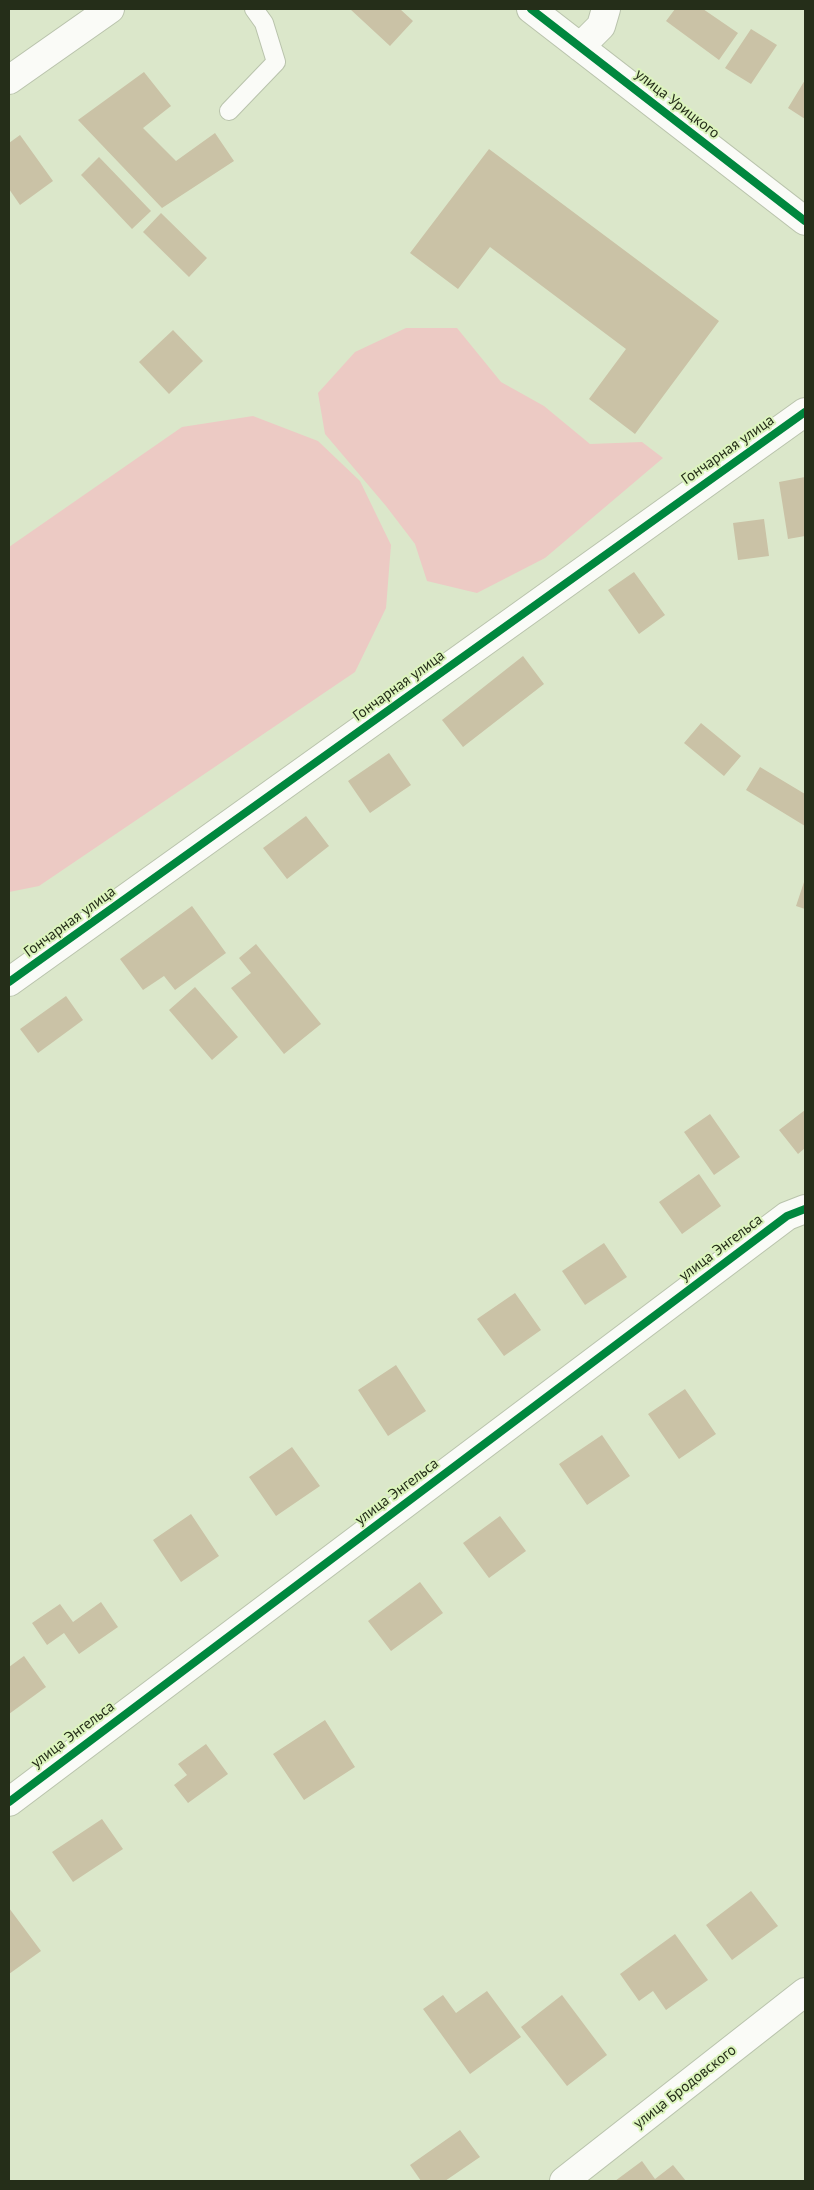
<!DOCTYPE html>
<html>
<head>
<meta charset="utf-8">
<style>
  body { margin:0 }
  #map { position:relative; width:814px; height:2190px; overflow:hidden; background:#dbe7ca; font-family:"PT Sans",sans-serif }
  canvas { display:block }
  .frame { position:absolute; inset:0; border:10px solid #252e19; pointer-events:none }
</style>
</head>
<body>
<div id="map">
<canvas width="814" height="2190"></canvas>
<div class="frame"></div>
</div>
<script>
const ctx = document.querySelector('canvas').getContext('2d');
ctx.lineJoin = 'round';
function fill(path, color) { ctx.fillStyle = color; ctx.fill(path, 'evenodd'); }
const toPath = rows => new Path2D(rows.map(r => 'M' + r).join(''));
function strokePath(path, color, width, dash) { ctx.strokeStyle = color; ctx.lineWidth = width; ctx.lineCap = dash ? 'butt' : 'round'; ctx.setLineDash(dash || []); ctx.stroke(path); }
function label(font, color, halo, rows, align = 'center') {
  ctx.font = font + ' "PT Sans",sans-serif'; ctx.lineWidth = 4; ctx.setLineDash([]); ctx.textBaseline = 'middle'; ctx.strokeStyle = halo; ctx.fillStyle = color; for (const [text, x, y, turn = 0] of rows) {
    ctx.save(); ctx.translate(x, y); ctx.rotate((+turn || 0) * Math.PI / 180); ctx.textAlign = isNaN(turn) ? turn : align; if (halo) ctx.strokeText(text, 0, 0); ctx.fillText(text, 0, 0); ctx.restore();
  }
}
const green = toPath([
  [406,328,457,328,501,382,544,406,590,444,642,442,663,458,545,558,477,593,427,581,415,544,386,506,325,434,318,393,355,352],
  [253,416,318,441,360,481,391,545,386,608,355,672,39,886,9,892,9,547,182,427]
]);
const building = toPath([
  [350,9,400,9,413,21,390,46],
  [675,9,703,9,738,33,719,60,666,21],
  [751,29,777,45,751,84,725,68],
  [144,72,171,106,143,128,176,161,215,133,234,161,162,208,78,120],
  [805,80,805,119,788,108],
  [20,135,53,181,20,205,9,189,9,143],
  [489,149,719,321,635,434,589,399,626,349,490,247,458,289,410,253],
  [99,157,151,211,132,229,81,175],
  [161,213,207,258,189,277,143,232],
  [173,330,203,361,169,394,139,362],
  [805,477,805,536,788,539,779,482],
  [764,519,769,556,738,560,733,523],
  [634,572,665,615,639,634,608,590],
  [523,656,544,684,463,747,442,720],
  [701,723,741,756,724,776,684,743],
  [389,753,411,785,370,813,348,781],
  [760,767,805,794,805,826,746,790],
  [306,816,329,846,287,879,263,848],
  [805,879,805,909,796,906],
  [192,906,226,953,175,990,164,976,143,990,120,959],
  [256,944,321,1024,284,1054,231,988,251,973,239,958],
  [195,987,238,1037,212,1060,169,1010],
  [66,996,83,1020,38,1053,20,1029],
  [805,1110,805,1148,798,1154,779,1130],
  [710,1114,740,1157,714,1175,684,1132],
  [699,1174,721,1206,682,1234,659,1202],
  [604,1243,627,1277,585,1305,562,1271],
  [515,1293,541,1330,504,1356,477,1319],
  [396,1365,426,1411,388,1436,358,1390],
  [685,1389,716,1434,679,1459,648,1414],
  [602,1435,630,1476,587,1505,559,1464],
  [292,1447,320,1486,276,1516,249,1477],
  [191,1514,219,1556,181,1582,153,1540],
  [500,1516,526,1551,489,1578,463,1543],
  [420,1582,443,1613,391,1651,368,1621],
  [101,1602,118,1627,79,1654,64,1633,47,1645,32,1623,60,1604,73,1622],
  [24,1656,46,1687,9,1714,9,1667],
  [325,1720,355,1767,304,1800,273,1754],
  [206,1744,228,1774,188,1803,174,1785,187,1775,178,1764],
  [102,1819,123,1849,73,1882,52,1852],
  [751,1891,778,1926,732,1960,706,1925],
  [9,1908,41,1951,9,1974],
  [675,1934,708,1980,666,2010,653,1991,639,2001,620,1974],
  [487,1991,521,2037,470,2074,423,2009,443,1995,456,2013],
  [562,1995,607,2055,567,2086,521,2027],
  [460,2130,480,2157,445,2181,421,2181,410,2165],
  [642,2161,655,2179,673,2165,686,2181,615,2181]
]);
const service = toPath([
  [229,111,276,62,264,23,254,9]
]);
const minor = toPath([
  [9,80,110,9],
  [9,982,805,412],
  [9,1802,787,1216,805,1209],
  [564,2181,805,1992]
]);
const tertiary = toPath([
  [531,9,805,221],
  [580,47,601,26,606,9]
]);
const cycleway = toPath([
  [531,9,805,221],
  [9,982,805,412],
  [9,1802,787,1216,805,1209]
]);
const streetNames = [
  ["улица Урицкого",677,104,38],
  ["Гончарная улица",728,450,-35],
  ["Гончарная улица",399,686,-36],
  ["Гончарная улица",70,922,-36],
  ["улица Энгельса",721,1248,-37],
  ["улица Энгельса",397,1492,-37],
  ["улица Энгельса",73,1735,-37],
  ["улица Бродовского",685,2087,-38]
];
fill(green, '#eccac4');
fill(building, '#cac2a6');
strokePath(service, '#b9c3ac', 20);
strokePath(minor, '#b9c3ac', 30);
strokePath(tertiary, '#b9c3ac', 30);
strokePath(service, '#fafbf7', 18);
strokePath(minor, '#fafbf7', 28);
strokePath(tertiary, '#fafbf7', 28);
strokePath(cycleway, '#00873e', 8);
label('15px', '#252e19', '#dcf4bd', streetNames);
</script>
</body>
</html>
